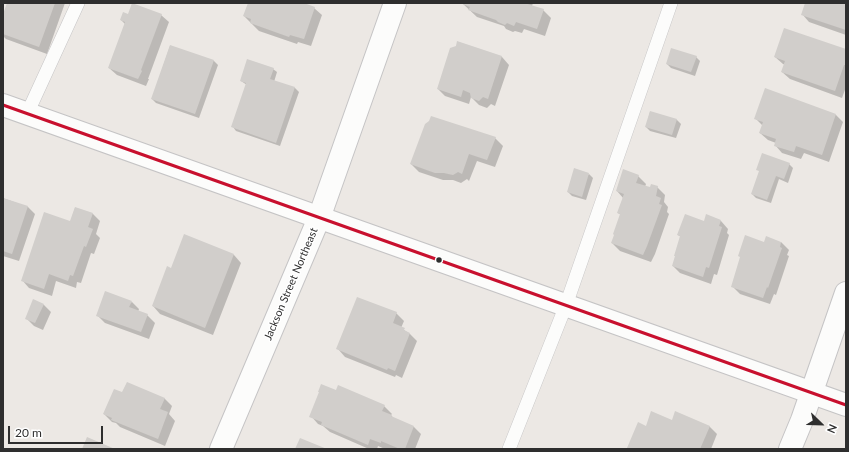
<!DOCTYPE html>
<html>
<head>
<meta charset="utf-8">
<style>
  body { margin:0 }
  #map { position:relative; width:849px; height:452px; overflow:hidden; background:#ece8e4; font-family:Lato,sans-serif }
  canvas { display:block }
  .frame { position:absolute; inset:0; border:4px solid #2e2e2e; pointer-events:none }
  .north { position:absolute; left:801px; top:404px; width:40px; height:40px; -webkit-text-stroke:3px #fff; paint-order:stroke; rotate:113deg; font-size:11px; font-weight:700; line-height:16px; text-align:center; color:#2e2e2e }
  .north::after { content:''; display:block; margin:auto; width:14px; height:18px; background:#2e2e2e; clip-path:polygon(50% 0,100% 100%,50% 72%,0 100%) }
  .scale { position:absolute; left:8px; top:426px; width:95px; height:18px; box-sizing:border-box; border:2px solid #2e2e2e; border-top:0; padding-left:5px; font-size:12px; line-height:14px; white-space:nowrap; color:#2e2e2e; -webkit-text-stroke:3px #fff; paint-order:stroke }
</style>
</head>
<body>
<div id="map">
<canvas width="849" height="452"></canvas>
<div class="frame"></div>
<div class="north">N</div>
<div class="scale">20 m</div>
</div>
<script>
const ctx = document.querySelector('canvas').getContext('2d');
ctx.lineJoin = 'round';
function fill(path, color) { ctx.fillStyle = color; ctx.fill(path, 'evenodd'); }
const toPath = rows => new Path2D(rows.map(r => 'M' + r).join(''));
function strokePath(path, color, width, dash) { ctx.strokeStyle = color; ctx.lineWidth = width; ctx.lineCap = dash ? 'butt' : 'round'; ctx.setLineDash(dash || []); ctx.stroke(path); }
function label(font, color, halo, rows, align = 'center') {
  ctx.font = font + ' Lato,sans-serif'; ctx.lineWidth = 3; ctx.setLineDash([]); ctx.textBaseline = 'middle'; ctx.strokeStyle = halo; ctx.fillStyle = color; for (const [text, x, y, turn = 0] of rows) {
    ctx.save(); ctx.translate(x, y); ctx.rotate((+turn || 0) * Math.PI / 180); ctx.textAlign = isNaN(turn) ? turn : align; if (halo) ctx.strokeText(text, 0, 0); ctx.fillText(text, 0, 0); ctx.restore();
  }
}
const shadow = toPath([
  [8,3,65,3,47,54,6,39,3,36,3,17],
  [249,3,303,3,314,8,322,15,311,46,298,42,297,44,259,31,244,16],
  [462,3,533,3,532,6,543,10,551,18,545,36,524,29,522,33,515,31,513,32,506,29,504,26,477,17],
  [806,3,846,3,846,35,809,22,802,14],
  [128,15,161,15,169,22,148,79,149,79,146,86,117,75,109,68,125,24,121,20],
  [458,42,502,57,509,65,495,106,491,104,487,108,479,105,471,97,469,104,445,96,438,89],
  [170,46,214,61,218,65,199,118,156,103,152,99],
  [846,51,846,87,842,98,790,79,782,72,785,65,783,64,775,57],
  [696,57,700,61,695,76,671,68,667,64],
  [273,69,277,72,274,82,295,88,299,92,280,146,236,131,233,127,247,85,241,81],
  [650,112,677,120,681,124,676,138,650,131,646,127],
  [836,115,843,122,829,162,804,153,801,159,782,153,775,145,776,143,768,140,760,133,763,126,755,118],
  [495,138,503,146,495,167,477,161,469,181,467,179,461,183,453,180,443,180,419,172,411,164],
  [789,164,793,168,788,183,779,179,771,203,756,198,752,194],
  [589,174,593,178,586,200,572,196,568,192],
  [638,176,646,184,645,187,650,189,657,187,665,195,664,202,668,207,667,212,669,214,655,254,651,262,620,251,612,243,621,215,618,213,623,198,617,191],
  [3,198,28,207,35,214,19,261,3,256],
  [75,208,93,214,100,221,96,234,100,238,94,254,91,253,81,283,77,282,76,288,56,281,52,296,29,288,22,280,70,223],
  [707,216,721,221,728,229,727,233,729,235,717,275,714,274,711,284,680,273,673,266,681,237,678,235,705,222],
  [185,236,234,255,241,263,213,335,160,314,153,306,172,269],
  [781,242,789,250,787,255,789,256,776,295,774,294,770,304,740,294,732,286,765,243],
  [34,300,44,305,51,312,43,330,34,326,26,318],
  [132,302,139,309,138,312,147,315,155,323,149,339,105,323,98,316],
  [396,313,404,321,401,328,410,334,417,341,402,378,396,375,395,377,345,357,338,349],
  [123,393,164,398,172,406,169,414,175,421,165,446,120,427,116,423,112,422,104,414],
  [384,406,392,414,391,415,394,419,414,427,421,434,415,449,391,449,389,448,385,449,378,446,377,449,369,449,330,432,323,426,318,424,311,416],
  [672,421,709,426,717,434,711,449,629,449,646,427]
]);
const building = toPath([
  [7,3,55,3,39,47,3,34,3,14],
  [132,3,162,14,141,70,142,71,138,79,108,68,125,22,120,20,123,12,128,14],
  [248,3,304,3,315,7,304,39,290,35,289,37,250,23,251,19,243,16],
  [460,3,524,3,544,9,537,29,516,22,514,26,507,23,505,25,498,22,496,20,468,10,470,7],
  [805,3,846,3,846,30,801,15],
  [784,28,846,49,846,65,844,65,835,91,781,72,785,61,774,57],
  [457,41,502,56,488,99,483,97,479,101,471,98,470,93,463,90,461,97,437,89,450,48,456,46],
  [170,45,214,60,195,114,151,99],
  [671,48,697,56,691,72,666,64],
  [247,59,274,68,270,79,295,87,276,143,231,127,246,83,240,81],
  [765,88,836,114,822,155,796,146,794,152,774,146,776,139,759,133,763,122,754,119],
  [650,111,677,119,672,135,645,127],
  [431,116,496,137,487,160,469,154,462,174,458,172,453,175,444,173,435,173,410,164,425,124,429,121],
  [762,153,790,163,784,179,776,176,767,200,751,194,759,171,756,170],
  [574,168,589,173,582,197,567,192],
  [623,169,639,175,636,183,650,187,651,184,658,186,656,196,661,198,659,204,662,205,647,246,643,255,611,243,614,235,613,234,620,214,617,213,624,194,616,191],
  [3,198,28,206,12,254,3,251],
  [75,207,93,213,88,227,93,229,86,247,84,246,73,276,70,275,68,281,49,274,44,289,21,281,44,212,70,221],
  [685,214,704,221,706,214,721,220,719,226,722,227,709,268,706,267,703,277,672,266,675,256,674,256,680,236,677,235],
  [184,234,234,254,205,328,152,306,167,266,171,268],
  [745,235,764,242,766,236,781,242,780,247,782,248,768,288,767,287,763,298,731,287,740,257,738,256],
  [105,291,132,301,129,307,148,314,141,332,96,316],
  [357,297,397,312,393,323,405,328,404,330,410,333,395,371,388,368,387,370,336,349],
  [33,299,44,304,35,323,25,319],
  [127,382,165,398,160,409,168,412,158,439,111,420,112,418,103,414,114,389,122,392],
  [321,384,336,390,338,385,385,405,382,411,392,415,391,416,414,426,405,449,400,449,381,441,381,443,370,439,368,445,321,425,322,422,309,417,319,392,318,392],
  [651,411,672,420,675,411,710,426,700,449,629,449,627,448,638,422,646,426],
  [87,437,115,449,82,449],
  [300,438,327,449,295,449]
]);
const lane = toPath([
  [27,114,78,3],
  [509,449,566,305,671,3]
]);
const street = toPath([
  [221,449,319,218,395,3],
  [790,449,802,420,846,293]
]);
const secondary = toPath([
  [3,105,846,405]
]);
const bus1 = toPath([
  [3,105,846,405]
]);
const markers = [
  [439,260,3.5,"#2e2e2e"]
];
const streetNames = [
  ["Jackson Street Northeast",291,284,-67]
];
fill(shadow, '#0003');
fill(building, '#d1cecb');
strokePath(lane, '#c5c4c5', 14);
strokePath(street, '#c5c4c5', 24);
strokePath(secondary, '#c5c4c5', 24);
strokePath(lane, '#fcfcfb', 13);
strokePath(street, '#fcfcfb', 22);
strokePath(secondary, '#fcfcfb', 22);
strokePath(bus1, '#c8102e', 3);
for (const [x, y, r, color] of markers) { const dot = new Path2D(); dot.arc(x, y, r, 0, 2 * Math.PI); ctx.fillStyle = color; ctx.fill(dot); strokePath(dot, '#fff', 1.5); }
label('11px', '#2e2e2e', '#fff', streetNames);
</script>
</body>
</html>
